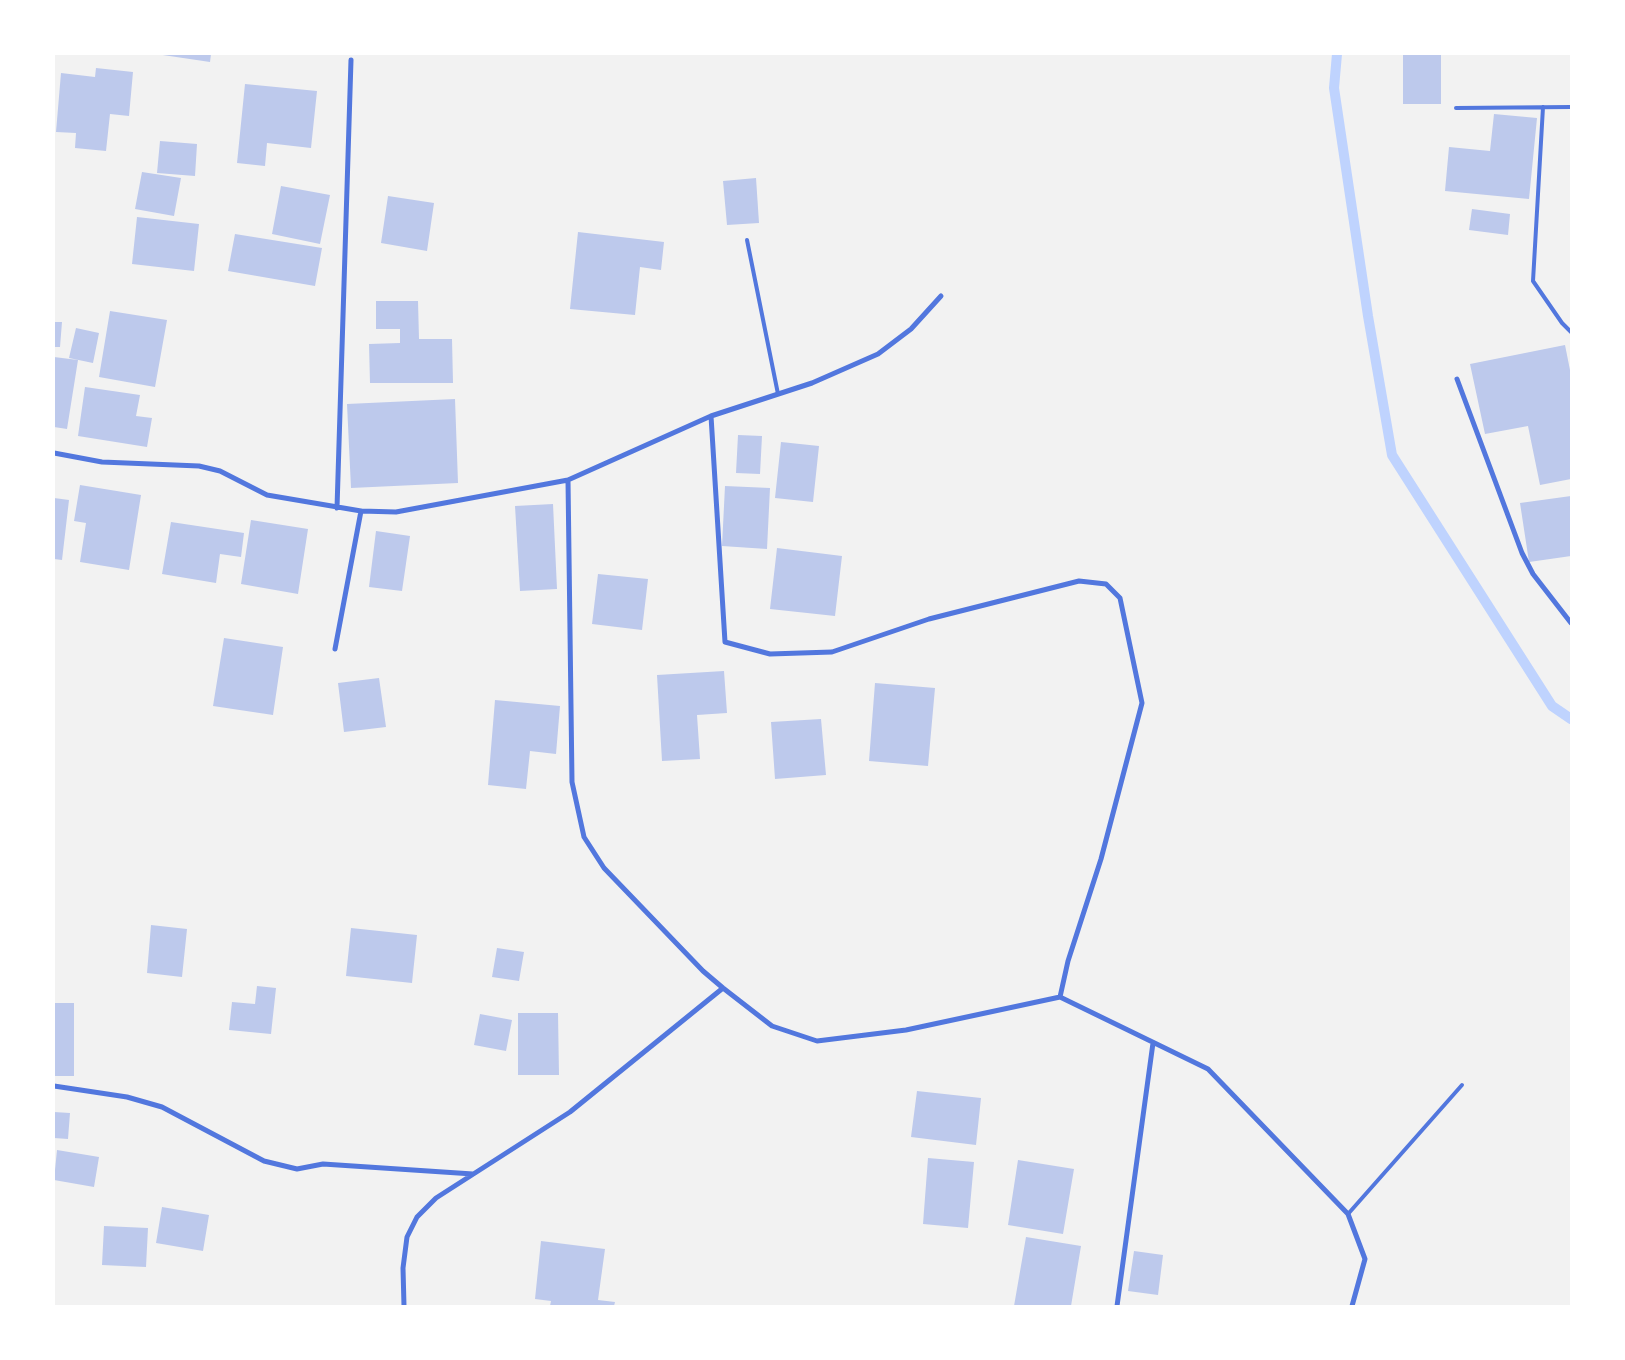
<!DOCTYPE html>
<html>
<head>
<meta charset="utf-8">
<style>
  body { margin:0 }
  #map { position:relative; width:1625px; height:1360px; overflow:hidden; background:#f2f2f2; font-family:"Source Sans 3",sans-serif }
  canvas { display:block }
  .frame { position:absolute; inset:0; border:55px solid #fff; pointer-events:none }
</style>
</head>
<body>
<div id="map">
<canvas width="1625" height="1360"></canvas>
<div class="frame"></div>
</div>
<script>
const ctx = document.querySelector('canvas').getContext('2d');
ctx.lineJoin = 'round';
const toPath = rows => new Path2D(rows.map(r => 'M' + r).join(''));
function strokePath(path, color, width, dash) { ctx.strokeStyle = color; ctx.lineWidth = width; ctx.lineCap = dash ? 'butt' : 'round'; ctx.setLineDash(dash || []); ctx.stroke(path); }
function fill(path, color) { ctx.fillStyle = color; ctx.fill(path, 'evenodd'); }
const stream = toPath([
  [1337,54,1334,88,1368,316,1392,455,1552,706,1571,719]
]);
const building = toPath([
  [156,54,211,54,210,62],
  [1403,54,1441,54,1441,104,1403,104],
  [96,68,133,72,129,116,110,114,106,151,75,148,76,133,56,132,61,73,95,77],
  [245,84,317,91,311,148,267,143,265,166,237,163],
  [1494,114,1537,118,1529,199,1445,191,1449,147,1490,151],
  [160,141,197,144,195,176,157,173],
  [142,172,181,178,174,216,135,209],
  [756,178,759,223,727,225,723,181],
  [281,186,330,195,320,244,272,234],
  [388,196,434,203,427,251,381,243],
  [1472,209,1510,214,1508,235,1469,230],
  [137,217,199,224,194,271,132,264],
  [578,232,664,242,661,270,640,267,635,315,570,309],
  [235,234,322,248,315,286,228,271],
  [376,301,418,301,419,339,452,339,453,383,370,383,369,344,400,343,400,329,376,329],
  [110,311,167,320,155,387,99,377],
  [54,322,62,322,60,347,54,347],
  [76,328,99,333,93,363,69,358],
  [1565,345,1571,375,1571,479,1540,485,1528,426,1485,434,1470,364],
  [54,357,78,360,67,429,54,427],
  [85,387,140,395,136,416,152,418,147,447,78,436],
  [455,399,458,483,351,488,347,404],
  [738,435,762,436,760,474,736,473],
  [781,442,819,446,813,502,775,498],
  [80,485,141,495,129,570,80,562,86,523,74,521],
  [725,486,770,488,767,549,722,546],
  [1571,496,1571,556,1529,562,1520,503],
  [54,498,69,500,62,560,54,559],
  [553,504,557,589,520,591,515,506],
  [251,520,308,529,298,594,241,584],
  [171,522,244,533,241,557,220,554,216,583,162,574],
  [376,531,410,536,402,591,369,587],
  [777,548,842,556,835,616,770,609],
  [598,574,648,579,642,630,592,624],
  [224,638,283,647,273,715,213,706],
  [724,671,727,713,697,715,700,759,662,761,657,675],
  [379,678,386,727,344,732,338,683],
  [875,683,935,688,928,766,869,761],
  [495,700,560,706,556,754,530,751,526,789,488,785],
  [821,719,826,775,775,779,771,722],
  [151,925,187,929,182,977,147,973],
  [351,928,417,935,412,983,346,976],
  [497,948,524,952,519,981,492,977],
  [257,986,276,988,271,1034,229,1030,232,1002,255,1004],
  [54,1003,74,1003,74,1076,54,1076],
  [518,1013,558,1013,559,1075,518,1075],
  [480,1014,512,1020,506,1051,474,1045],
  [917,1091,981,1098,976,1145,911,1137],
  [54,1112,70,1113,68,1139,54,1138],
  [57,1150,99,1157,94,1187,54,1180],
  [928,1158,974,1162,968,1228,923,1224],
  [1018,1160,1074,1169,1063,1234,1008,1225],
  [162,1207,209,1215,203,1251,156,1243],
  [104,1226,148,1228,146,1267,102,1265],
  [1026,1237,1081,1246,1071,1306,1014,1306],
  [541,1241,605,1249,598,1300,615,1302,614,1306,550,1306,551,1301,535,1299],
  [1134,1251,1163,1255,1158,1295,1128,1291]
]);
const service = toPath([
  [1543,107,1533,281,1562,323,1571,332],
  [1456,108,1571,107],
  [747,240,778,394],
  [1348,1214,1462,1085]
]);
const minor = toPath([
  [1457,379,1522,553,1533,574,1571,623],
  [54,453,102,462,199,466,220,471,267,495,361,511,396,512,568,480,711,416,812,383,878,354,911,329,941,296],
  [568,480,572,782,584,837,604,868,703,971,723,988,772,1026,817,1041,906,1030,1060,997,1068,961,1101,859,1142,703,1120,598,1106,584,1079,581,929,619,832,652,770,654,725,642,711,416],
  [337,508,351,60],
  [335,649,361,511],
  [1060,997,1208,1069,1348,1214,1365,1259,1352,1306],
  [54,1086,127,1097,162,1107,264,1161,297,1169,323,1164,473,1174],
  [404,1306,403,1268,407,1237,417,1217,436,1198,570,1112,723,988],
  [1117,1306,1153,1043]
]);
strokePath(stream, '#bfd3fe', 10);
fill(building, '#bdc9ec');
strokePath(service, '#5277de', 4);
strokePath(minor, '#5277de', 5);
</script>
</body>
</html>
